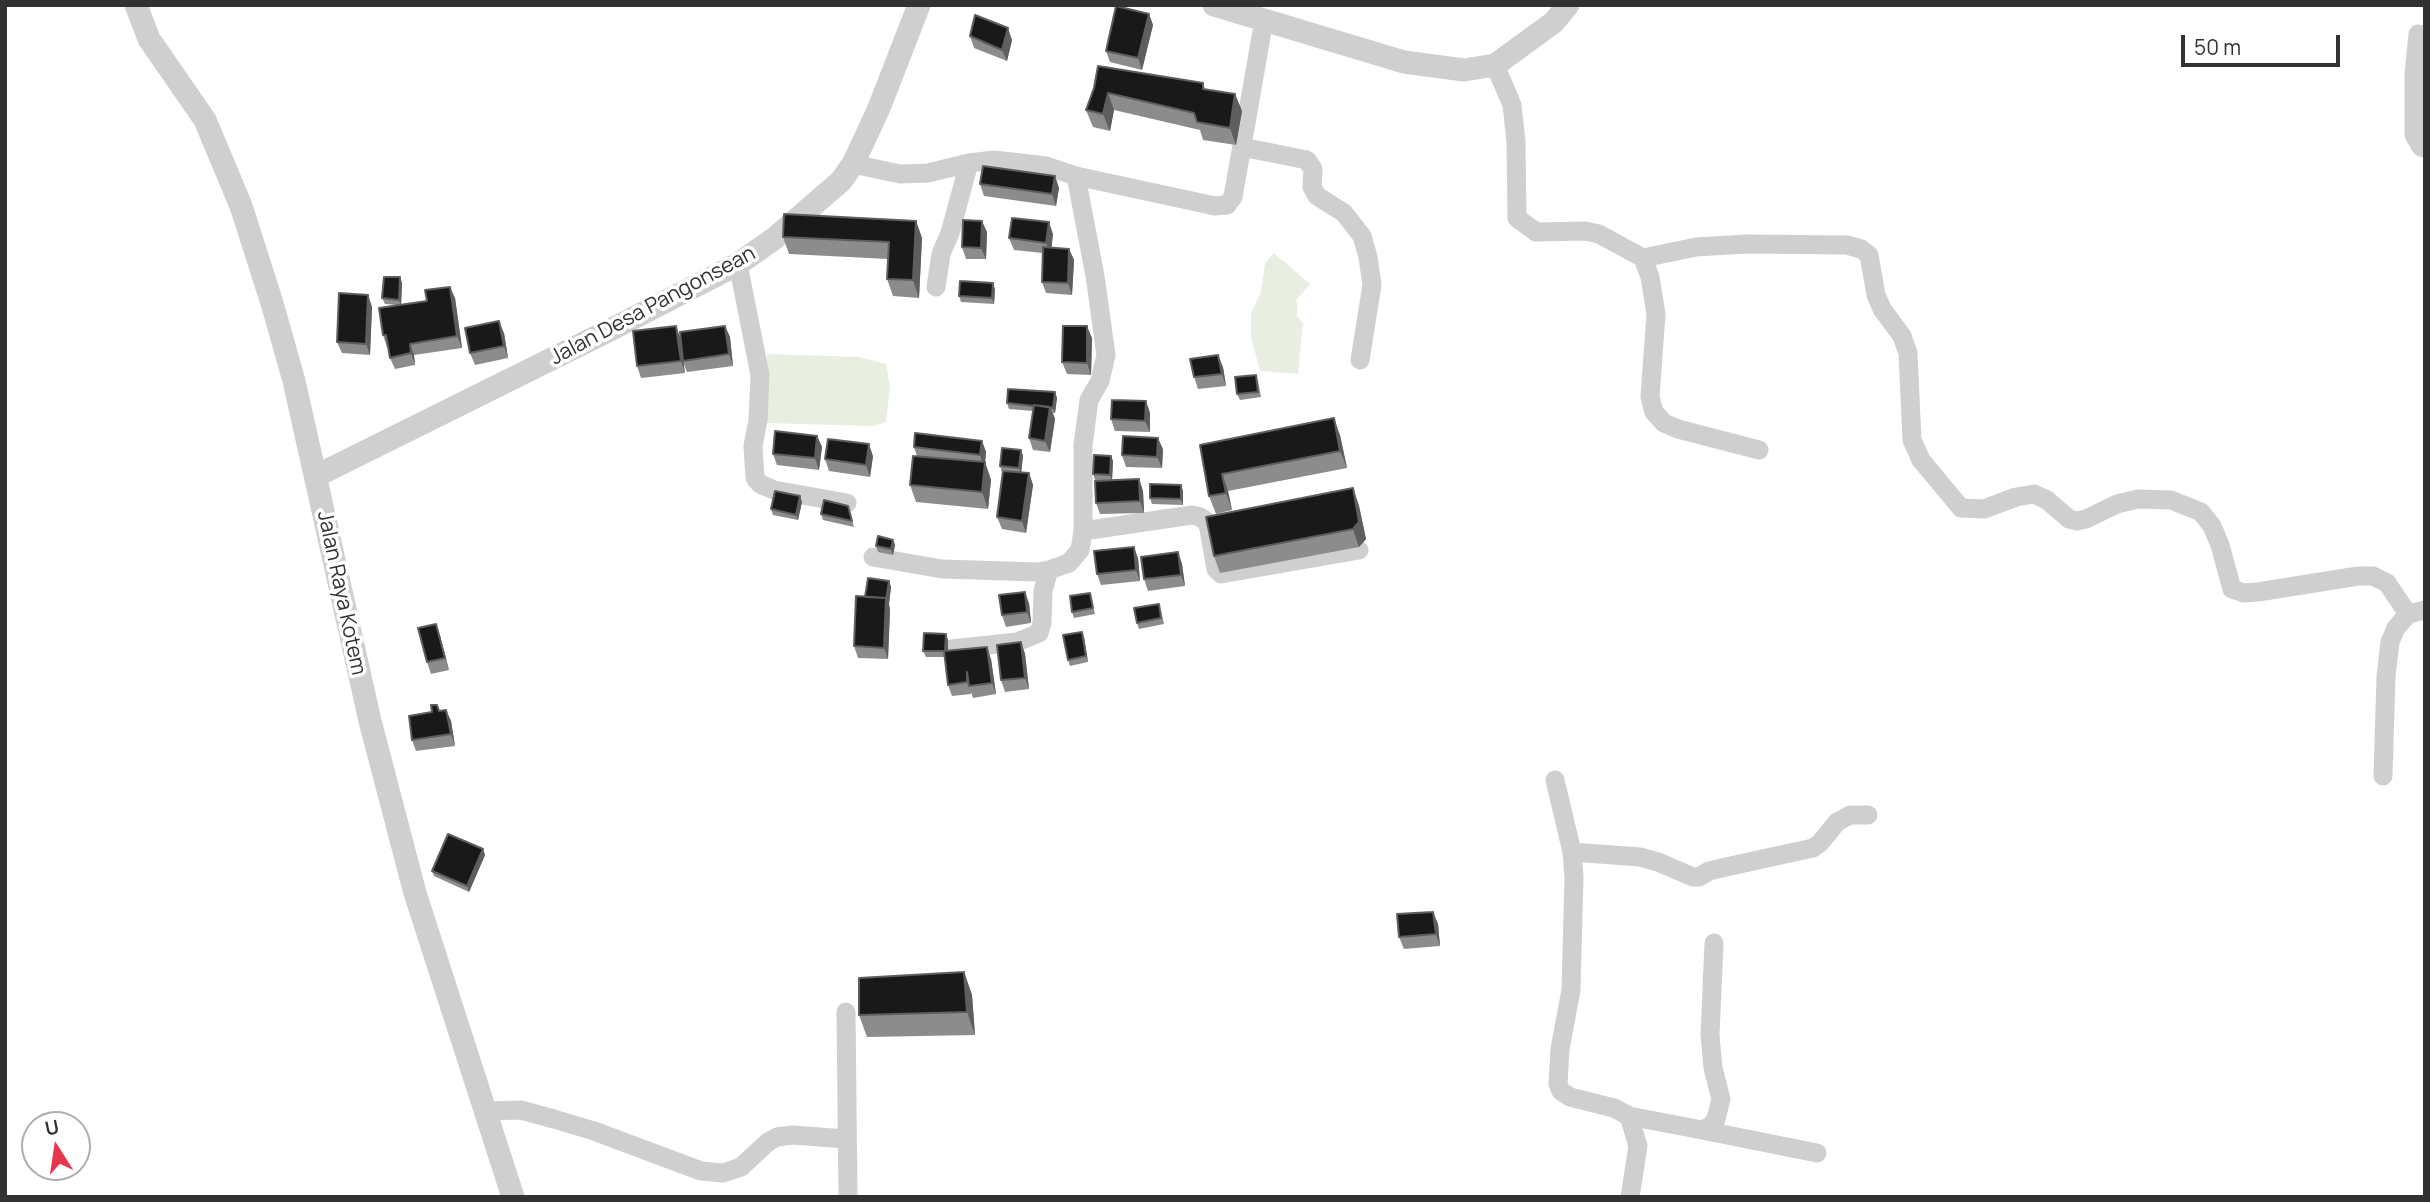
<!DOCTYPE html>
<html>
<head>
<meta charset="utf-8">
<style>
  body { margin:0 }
  #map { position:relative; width:2430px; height:1202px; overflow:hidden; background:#fff; font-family:Manrope,sans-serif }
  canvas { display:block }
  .frame { position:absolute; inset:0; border:7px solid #323232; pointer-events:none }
  .north { position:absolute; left:21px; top:1111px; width:70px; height:70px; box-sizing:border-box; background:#fff; border:2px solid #adadad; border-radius:50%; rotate:348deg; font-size:19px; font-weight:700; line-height:28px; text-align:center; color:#323232 }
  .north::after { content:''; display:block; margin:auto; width:24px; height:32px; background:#e7354b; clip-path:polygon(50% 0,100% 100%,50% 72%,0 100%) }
  .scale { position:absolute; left:2181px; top:35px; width:159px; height:32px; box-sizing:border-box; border:4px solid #323232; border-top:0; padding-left:9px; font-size:21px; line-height:24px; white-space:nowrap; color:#323232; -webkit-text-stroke:5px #fff; paint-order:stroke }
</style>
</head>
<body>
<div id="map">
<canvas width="2430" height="1202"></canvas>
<div class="frame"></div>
<div class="north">U</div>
<div class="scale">50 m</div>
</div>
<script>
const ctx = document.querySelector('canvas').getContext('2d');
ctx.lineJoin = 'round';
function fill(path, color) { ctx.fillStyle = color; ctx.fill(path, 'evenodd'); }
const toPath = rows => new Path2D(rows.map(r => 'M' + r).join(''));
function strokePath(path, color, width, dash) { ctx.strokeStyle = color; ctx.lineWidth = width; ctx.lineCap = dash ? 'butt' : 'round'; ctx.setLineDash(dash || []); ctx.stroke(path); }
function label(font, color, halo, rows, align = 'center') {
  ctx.font = font + ' Manrope,sans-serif'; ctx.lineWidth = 7; ctx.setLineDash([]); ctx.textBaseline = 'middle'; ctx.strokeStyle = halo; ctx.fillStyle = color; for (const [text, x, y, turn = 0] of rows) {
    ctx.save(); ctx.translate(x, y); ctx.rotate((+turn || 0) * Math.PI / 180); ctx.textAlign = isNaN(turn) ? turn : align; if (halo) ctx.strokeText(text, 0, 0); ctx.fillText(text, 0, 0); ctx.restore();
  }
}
const green = toPath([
  [1274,253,1310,284,1297,299,1297,316,1303,323,1298,374,1260,371,1251,337,1251,314,1261,292,1265,263],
  [767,354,859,357,886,364,890,386,886,422,873,426,764,423]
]);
const minor = toPath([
  [2418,34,2414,74,2414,135,2421,147,2425,148],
  [1495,65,1512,105,1516,142,1517,218,1536,232,1585,231,1599,234,1643,258,1650,277,1656,314,1650,397,1654,412,1664,423,1678,429,1759,450],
  [1242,147,1307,160,1313,169,1312,187,1317,196,1344,213,1362,236,1368,257,1372,285,1360,360],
  [853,164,900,174,928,173,969,163,994,160,1046,166,1076,176,1095,276,1106,355,1100,381,1089,400,1083,445,1083,531,1080,550,1069,563,1049,570,1037,572,942,569,873,557],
  [1076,176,1215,206,1227,205,1233,197,1264,20],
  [1643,258,1696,247,1747,244,1847,245,1861,249,1869,255,1876,295,1882,309,1902,336,1908,353,1912,440,1921,460,1961,508,1984,509,2016,497,2034,494,2047,500,2069,519,2077,521,2086,519,2117,504,2138,499,2171,500,2201,512,2212,526,2220,545,2232,589,2244,593,2258,592,2358,576,2373,576,2387,583,2408,614],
  [738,264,760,375,758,420,753,446,755,478,760,484,774,490,847,503],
  [936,287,941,254,950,233,969,163],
  [1083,531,1192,515,1200,517,1206,521,1209,529,1216,569,1221,574,1359,550],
  [952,649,1017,642,1039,633,1042,623,1043,591,1049,570],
  [2383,776,2386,676,2390,642,2396,628,2408,614,2425,610],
  [1555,780,1572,852,1574,877,1571,990,1560,1049,1558,1084,1561,1091,1570,1097,1614,1108,1629,1116,1638,1146,1630,1197],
  [1572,852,1640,857,1658,862,1693,877,1699,877,1709,871,1726,867,1813,848,1820,843,1837,822,1850,815,1868,815],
  [846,1012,848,1197],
  [485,1111,521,1110,554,1119,594,1131,701,1171,723,1173,741,1167,768,1142,777,1137,793,1135,846,1139],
  [1629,1116,1702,1130,1711,1126,1716,1119,1721,1099,1713,1068,1710,1035,1714,943],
  [1702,1130,1817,1153]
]);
const tertiary = toPath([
  [136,5,149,39,205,120,241,206,272,303,294,381,370,721,415,893,513,1197],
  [1214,5,1404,62,1464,70,1495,65,1554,22,1568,5],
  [316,476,612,329,738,264,775,238,841,181,853,164,879,108,919,5]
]);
const wall = toPath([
  [1149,14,1153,25,1142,70,1110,62,1106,51],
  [970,36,1012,40,1007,61,974,48],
  [1203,83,1205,89,1235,94,1242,111,1236,145,1203,140,1200,130,1114,110,1110,131,1093,127,1086,110,1094,88],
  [1055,176,1059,188,1056,206,984,196,980,184],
  [916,221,922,238,919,298,893,296,887,279,888,259,789,254,783,237],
  [987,232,986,259,966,259,962,247],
  [1053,234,1051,248,1069,249,1074,260,1072,295,1046,293,1042,282,1043,253,1014,250,1009,238],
  [400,277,402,283,401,305,455,298,462,348,414,355,415,365,395,369,390,358,388,347,387,347,383,335,398,305,385,304,382,298],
  [995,289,994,304,961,302,959,296],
  [368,295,372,307,370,355,342,353,337,342],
  [725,326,730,337,733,366,687,372,683,362,685,373,641,378,637,366,680,337],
  [504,333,508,358,475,365,470,353],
  [1092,338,1091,375,1067,374,1062,362],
  [1223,367,1226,386,1198,389,1194,377],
  [1256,375,1258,381,1261,397,1240,400,1237,394],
  [1055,392,1057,398,1055,413,1053,413,1055,419,1050,452,1033,450,1029,438,1033,411,1009,409,1007,403],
  [1146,401,1150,413,1150,432,1115,431,1111,419],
  [1340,435,1347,468,1228,491,1232,510,1216,514,1209,496,1200,445],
  [817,436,822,447,819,470,777,465,773,454],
  [982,441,986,452,985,462,991,480,988,509,916,502,910,485,917,456,914,447],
  [1163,449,1162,468,1126,467,1122,455],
  [1021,450,1023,456,1021,473,1029,473,1033,485,1026,533,1002,529,997,517,1003,472,1002,472,1000,466],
  [873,456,870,477,829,471,825,459],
  [1111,456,1113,461,1112,480,1139,479,1143,491,1144,513,1100,514,1096,503,1104,481,1095,480,1093,474],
  [1181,485,1183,491,1183,505,1152,504,1150,498],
  [1353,488,1359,506,1366,539,1359,547,1220,573,1214,556],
  [802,502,798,520,773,515,771,509],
  [848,506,854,527,823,520,821,514],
  [893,540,895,545,893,555,878,552,876,546],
  [1178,552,1182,564,1185,586,1148,591,1144,579],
  [1138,558,1140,581,1101,585,1097,574],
  [889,581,891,587,889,604,890,610,888,659,858,658,854,646,865,597],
  [1090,593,1095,614,1074,618,1072,612],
  [1029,603,1031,623,1006,627,1002,615],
  [1161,610,1164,624,1139,629,1137,623],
  [946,634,948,640,948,651,991,659,996,694,973,698,971,692,971,694,952,696,948,685,945,657,926,657,923,651],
  [440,636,449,670,431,674,427,662],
  [1084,637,1088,662,1070,666,1068,660],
  [1021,642,1025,654,1029,689,1005,692,1001,680],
  [446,710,451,721,455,746,416,751,412,740,439,711],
  [483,849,485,855,469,892,434,876,432,871],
  [1433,912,1438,924,1440,946,1404,949,1399,937],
  [964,972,972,995,975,1035,867,1037,859,1015]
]);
const shadedWall = toPath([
  [1149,14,1153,25,1142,70,1138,58],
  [1008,28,1012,40,1007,61,1002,50],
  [1108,93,1114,110,1110,131,1103,114],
  [1235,94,1242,111,1236,145,1230,128],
  [1055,176,1059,188,1056,206,1052,194],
  [916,221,922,238,919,298,913,280],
  [982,221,987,232,986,259,981,248],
  [1049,222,1053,234,1051,254,1046,243],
  [1069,249,1074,260,1072,295,1068,283],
  [400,277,402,283,401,306,399,300],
  [993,283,995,289,994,304,992,298],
  [450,287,455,298,462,348,457,336],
  [368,295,372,307,370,355,366,344],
  [499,321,504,333,508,358,504,346],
  [676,326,680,337,685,373,681,361],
  [725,326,730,337,733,366,729,354],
  [1087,326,1092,338,1091,375,1087,363],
  [410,344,414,355,415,365,411,353],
  [1218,355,1223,367,1226,386,1222,374],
  [1055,392,1057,398,1055,413,1053,408],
  [1146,401,1150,413,1150,432,1145,421],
  [1050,407,1055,419,1050,452,1045,441],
  [1334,418,1340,435,1347,468,1340,451],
  [817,436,822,447,819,470,815,458],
  [1158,438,1163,449,1162,468,1157,457],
  [982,441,986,452,985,462,991,480,988,509,982,492,984,467,980,455],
  [869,444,873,456,870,477,866,465],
  [1021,450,1023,456,1021,474,1019,468],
  [1111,456,1113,461,1112,481,1110,475],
  [1029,473,1033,485,1026,533,1022,521],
  [1222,474,1228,491,1232,510,1226,493],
  [1139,479,1143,491,1144,513,1140,501],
  [1181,485,1183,491,1183,505,1181,499],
  [1353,488,1359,506,1366,539,1359,547,1353,529],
  [800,496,802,502,798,520,796,515],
  [893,540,895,545,893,555,891,549],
  [1134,547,1138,558,1140,581,1136,570],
  [1178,552,1182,564,1185,586,1181,575],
  [889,581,891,587,889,604,890,610,888,659,884,648,886,598],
  [1025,592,1029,603,1031,623,1027,612],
  [436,624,440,636,449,670,445,658],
  [1082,632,1084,637,1088,662,1086,656],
  [946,634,948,640,948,657,945,651],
  [1021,642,1025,654,1029,689,1025,678],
  [987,647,991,659,996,694,992,683],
  [446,710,451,721,455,746,451,734],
  [483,849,485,855,469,892,467,886],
  [1433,912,1438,924,1440,946,1436,934],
  [964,972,972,995,975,1035,967,1012]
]);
const building = toPath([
  [1116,6,1149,14,1138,58,1106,51,1116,6],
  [975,15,1008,28,1002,50,970,36,975,15],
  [1098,66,1203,83,1203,89,1235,94,1230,128,1197,122,1194,113,1108,93,1103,114,1086,110,1094,88,1098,66],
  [983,166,1055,176,1052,194,980,184,983,166],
  [784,214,916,221,913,280,887,279,889,242,783,237,784,214],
  [1012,218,1049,222,1046,243,1009,238,1012,218],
  [963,220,982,221,981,248,962,247,963,220],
  [1043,247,1069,249,1068,283,1042,282,1043,247],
  [384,277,400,277,399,300,382,298,384,277],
  [960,281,993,283,992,298,959,296,960,281],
  [450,287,457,336,410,344,411,353,390,358,386,335,383,335,379,308,427,301,425,290,450,287],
  [339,293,368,295,366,344,337,342,339,293],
  [499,321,504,346,470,353,465,328,499,321],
  [676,326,681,361,637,366,633,331,676,326],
  [725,326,729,354,683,361,680,332,725,326],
  [1063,326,1087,326,1087,363,1062,362,1063,326],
  [1218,355,1222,374,1194,377,1190,359,1218,355],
  [1256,375,1258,392,1237,394,1235,377,1256,375],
  [1008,389,1055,392,1053,408,1034,405,1034,406,1007,403,1008,389],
  [1112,400,1146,401,1145,421,1111,419,1112,400],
  [1034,405,1050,407,1045,441,1029,438,1034,405],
  [1334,418,1340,451,1222,474,1226,493,1209,496,1200,445,1334,418],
  [775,431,817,436,815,458,773,454,775,431],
  [915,433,982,441,980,455,914,447,915,433],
  [1123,436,1158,438,1157,457,1122,455,1123,436],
  [828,439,869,444,866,465,825,459,828,439],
  [1002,448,1021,450,1019,468,1000,466,1002,448],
  [1094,455,1111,456,1110,475,1093,474,1094,455],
  [913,456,985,462,982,492,910,485,913,456],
  [1003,471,1029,473,1022,521,997,517,1003,471],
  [1139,479,1140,501,1096,503,1095,481,1139,479],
  [1150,484,1181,485,1181,499,1150,498,1150,484],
  [1353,488,1359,522,1353,529,1214,556,1206,517,1353,488],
  [775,491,800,496,796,515,771,509,775,491],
  [824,500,848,506,852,521,821,514,824,500],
  [878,536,893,540,891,549,876,546,878,536],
  [1134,547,1136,570,1097,574,1094,551,1134,547],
  [1178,552,1181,575,1144,579,1141,557,1178,552],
  [868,578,889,581,886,600,886,598,865,597,868,578],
  [1025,592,1027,612,1002,615,999,595,1025,592],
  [1090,593,1093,608,1072,612,1070,596,1090,593],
  [856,596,886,598,884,648,854,646,856,596],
  [1159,604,1161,618,1137,623,1134,608,1159,604],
  [436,624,445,658,427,662,418,628,436,624],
  [1082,632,1086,656,1068,660,1063,635,1082,632],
  [924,633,946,634,945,651,923,651,924,633],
  [1021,642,1025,678,1001,680,997,645,1021,642],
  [987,647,992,683,969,686,967,672,967,682,948,685,944,651,987,647],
  [431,705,437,705,439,711,446,710,451,734,412,740,409,716,432,712,431,705],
  [448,834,483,849,467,886,432,871,448,834],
  [1433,912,1436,934,1399,937,1397,914,1433,912],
  [964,972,967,1012,859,1015,859,978,964,972]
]);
const streetNames = [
  ["Jalan Desa Pangonsean",653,306,-28],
  ["Jalan Raya Kotem",341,593,78]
];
fill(green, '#e8eee0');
strokePath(minor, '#cfcfcf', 19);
strokePath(tertiary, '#cfcfcf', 23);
fill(wall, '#8c8c8c');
fill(shadedWall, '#5e5e5e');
fill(building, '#191919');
strokePath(building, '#5e5e5e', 2);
label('21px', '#323232', '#fff', streetNames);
</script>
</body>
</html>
